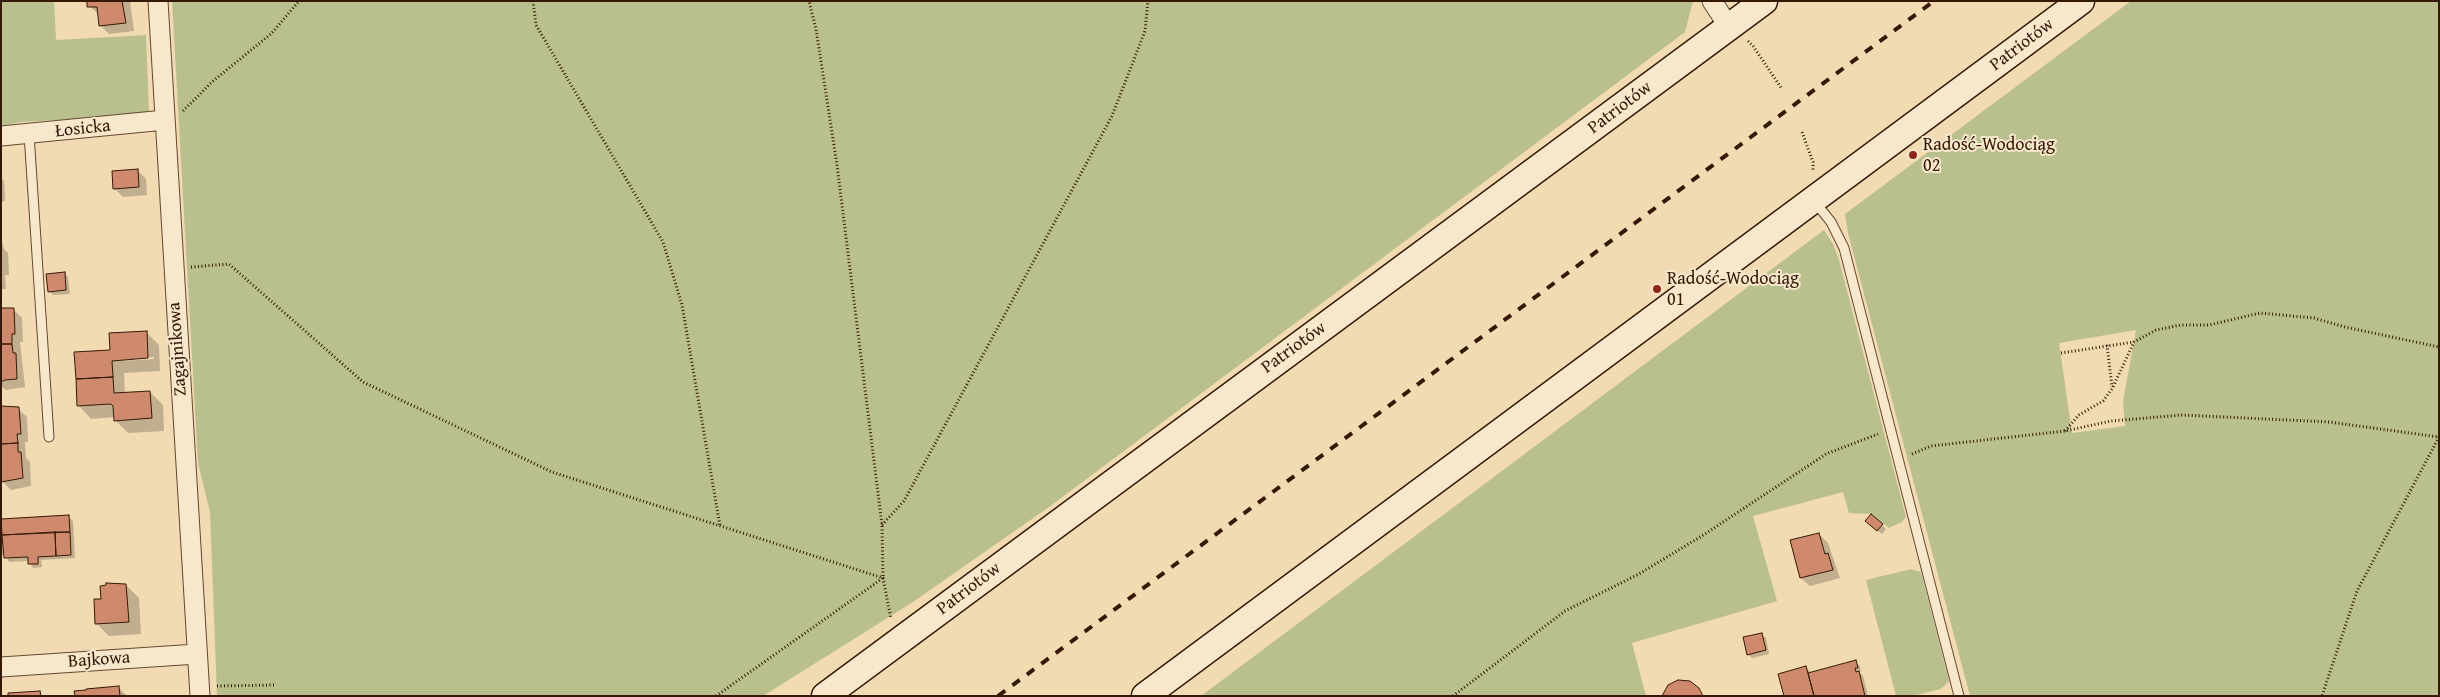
<!DOCTYPE html>
<html>
<head>
<meta charset="utf-8">
<style>
  body { margin:0 }
  #map { position:relative; width:2440px; height:697px; overflow:hidden; background:#f2dab2; font-family:"Gentium Book Plus",serif }
  canvas { display:block }
  .frame { position:absolute; inset:0; border:2px solid #351906; pointer-events:none }
</style>
</head>
<body>
<div id="map">
<canvas width="2440" height="697"></canvas>
<div class="frame"></div>
</div>
<script>
const ctx = document.querySelector('canvas').getContext('2d');
ctx.lineJoin = 'round';
function fill(path, color) { ctx.fillStyle = color; ctx.fill(path, 'evenodd'); }
const toPath = rows => new Path2D(rows.map(r => 'M' + r).join(''));
function strokePath(path, color, width, dash) { ctx.strokeStyle = color; ctx.lineWidth = width; ctx.lineCap = dash ? 'butt' : 'round'; ctx.setLineDash(dash || []); ctx.stroke(path); }
function label(font, color, halo, rows, align = 'center') {
  ctx.font = font + ' "Gentium Book Plus",serif'; ctx.lineWidth = 4; ctx.setLineDash([]); ctx.textBaseline = 'middle'; ctx.strokeStyle = halo; ctx.fillStyle = color; for (const [text, x, y, turn = 0] of rows) {
    ctx.save(); ctx.translate(x, y); ctx.rotate((+turn || 0) * Math.PI / 180); ctx.textAlign = isNaN(turn) ? turn : align; if (halo) ctx.strokeText(text, 0, 0); ctx.fillText(text, 0, 0); ctx.restore();
  }
}
const green = toPath([
  [1,1,54,1,56,40,146,35,149,112,132,116,22,122,1,126],
  [172,1,1693,1,1685,32,1049,507,913,602,763,696,217,696,210,512,198,463],
  [2131,1,2439,1,2439,696,1970,696,1848,233,1845,214],
  [2136,330,2123,401,2125,426,2072,433,2059,343],
  [1824,230,1833,244,1839,260,1906,517,1902,522,1889,528,1871,514,1849,513,1843,492,1753,516,1777,601,1632,643,1646,696,1201,696],
  [1911,569,1921,572,1949,681,1941,689,1912,696,1896,696,1866,580]
]);
const shadow = toPath([
  [85,1,130,1,134,31,109,34,100,25,99,15],
  [137,170,146,179,147,195,123,197,114,188],
  [1,178,4,181,5,201,1,202],
  [1,238,4,249,8,253,9,275,5,275,6,289,1,289],
  [64,273,68,277,70,294,53,295,49,291],
  [1,309,13,309,22,318,23,342,20,342,25,387,6,390,1,386],
  [146,332,159,345,160,371,124,373,125,394,150,392,163,405,164,431,128,433,115,420,115,417,91,419,79,406,111,351],
  [154,357,154,359,122,361,122,359],
  [18,409,27,417,28,442,25,442,26,458,30,462,31,486,11,490,2,481],
  [69,517,73,521,75,558,41,560,42,567,33,568,29,561,9,562,5,555,1,555,1,538,4,541],
  [1871,525,1882,525,1886,529,1882,534],
  [1819,534,1828,543,1840,578,1810,586,1801,578,1792,541],
  [126,585,139,598,141,634,109,636,97,624,103,600],
  [1762,635,1766,638,1769,654,1752,658,1748,654],
  [1856,662,1860,666,1861,671,1859,672,1863,676,1868,696,1785,696,1806,667,1811,673],
  [118,687,127,696,76,696]
]);
const building = toPath([
  [87,1,122,1,126,23,99,26,97,7,87,7,87,1],
  [138,169,139,187,113,189,112,171,138,169],
  [65,272,66,290,48,292,46,274,65,272],
  [1,308,14,308,15,334,12,334,12,344,1,344,1,308],
  [147,331,148,358,112,361,113,377,76,379,74,352,110,350,109,333,147,331],
  [1,344,12,344,13,353,16,353,17,379,5,380,1,382,1,344],
  [113,377,114,393,150,391,152,418,114,421,113,406,111,404,77,406,76,379,113,377],
  [1,406,19,407,21,434,17,434,18,443,1,444,1,406],
  [18,443,18,452,21,452,23,478,1,482,1,444,18,443],
  [1871,514,1883,524,1877,531,1865,521,1871,514],
  [69,515,70,532,2,535,1,519,69,515],
  [55,532,56,556,38,557,38,564,28,564,28,557,4,558,2,535,55,532],
  [55,532,70,532,71,555,56,556,55,532],
  [1819,533,1825,554,1828,553,1833,570,1800,578,1790,540,1819,533],
  [106,583,126,584,129,622,95,624,94,599,101,599,100,586,106,585,106,583],
  [1762,633,1766,650,1747,655,1743,637,1762,633],
  [1856,660,1858,668,1855,668,1856,672,1859,671,1865,696,1814,696,1808,673,1856,660],
  [1806,666,1814,696,1784,696,1778,674,1806,666],
  [1678,680,1690,681,1699,688,1703,696,1662,696,1668,685,1678,680],
  [119,686,120,696,75,696,74,691,86,690,86,689,119,686],
  [40,691,41,696,8,696,8,693,40,691]
]);
const path = toPath([
  [533,1,536,25,663,242,682,305,720,526],
  [1748,41,1753,46,1782,89],
  [183,111,212,82,272,33,299,1],
  [1802,132,1813,162,1813,170],
  [191,267,229,264,363,382,552,472,883,578,891,619],
  [2107,345,2112,387],
  [2061,353,2134,342],
  [2065,431,2079,415,2103,401,2112,389,2134,342,2156,330,2181,325,2209,325,2260,313,2314,318,2345,327,2439,347],
  [1912,454,1931,446,2065,431,2111,421,2182,415,2329,422,2439,437,2357,591,2322,696],
  [882,525,904,501,1112,116,1145,31,1148,1],
  [217,686,276,685],
  [716,696,883,578,882,525,837,165,816,29,809,1],
  [1453,696,1565,611,1639,574,1705,534,1826,454,1878,434]
]);
const lane = toPath([
  [29,134,49,437],
  [1815,202,1831,222,1844,248,1959,696]
]);
const street = toPath([
  [158,1,200,696],
  [1712,1,1729,27],
  [1,136,165,120],
  [1,667,197,654]
]);
const secondary = toPath([
  [825,696,1764,1],
  [1145,696,2081,1]
]);
const rail = toPath([
  [998,696,1934,1]
]);
const markers = [
  [1913,155,5,"#8f2418"],
  [1657,289,5,"#8f2418"]
];
const streetNames = [
  ["Patriotów",2022,45,-37],
  ["Patriotów",1620,108,-37],
  ["Łosicka",83,129,-6],
  ["Patriotów",1294,348,-36],
  ["Zagajnikowa",178,349,-94],
  ["Patriotów",969,589,-37],
  ["Bajkowa",99,660,-4]
];
const poiNames = [
  ["Radość-Wodociąg",1923,145],
  ["02",1923,166],
  ["Radość-Wodociąg",1667,279],
  ["01",1667,300]
];
fill(green, '#b9c08d');
fill(shadow, '#0003');
fill(building, '#cf896d');
strokePath(building, '#351906', 1);
strokePath(lane, '#644931', 11);
strokePath(street, '#644931', 21);
strokePath(secondary, '#351906', 29);
strokePath(path, '#351906', 3, [1, 2.5]);
strokePath(lane, '#f7e7cd', 9);
strokePath(street, '#f7e7cd', 19);
strokePath(secondary, '#f7e7cd', 26);
strokePath(rail, '#351906', 4, [9, 9]);
for (const [x, y, r, color] of markers) { const dot = new Path2D(); dot.arc(x, y, r, 0, 2 * Math.PI); ctx.fillStyle = color; ctx.fill(dot); strokePath(dot, '#f7e7cd', 2); }
label('18px', '#351906', '#f7e7cd', streetNames);
label('18px', '#351906', '#f7e7cd', poiNames, 'left');
</script>
</body>
</html>
